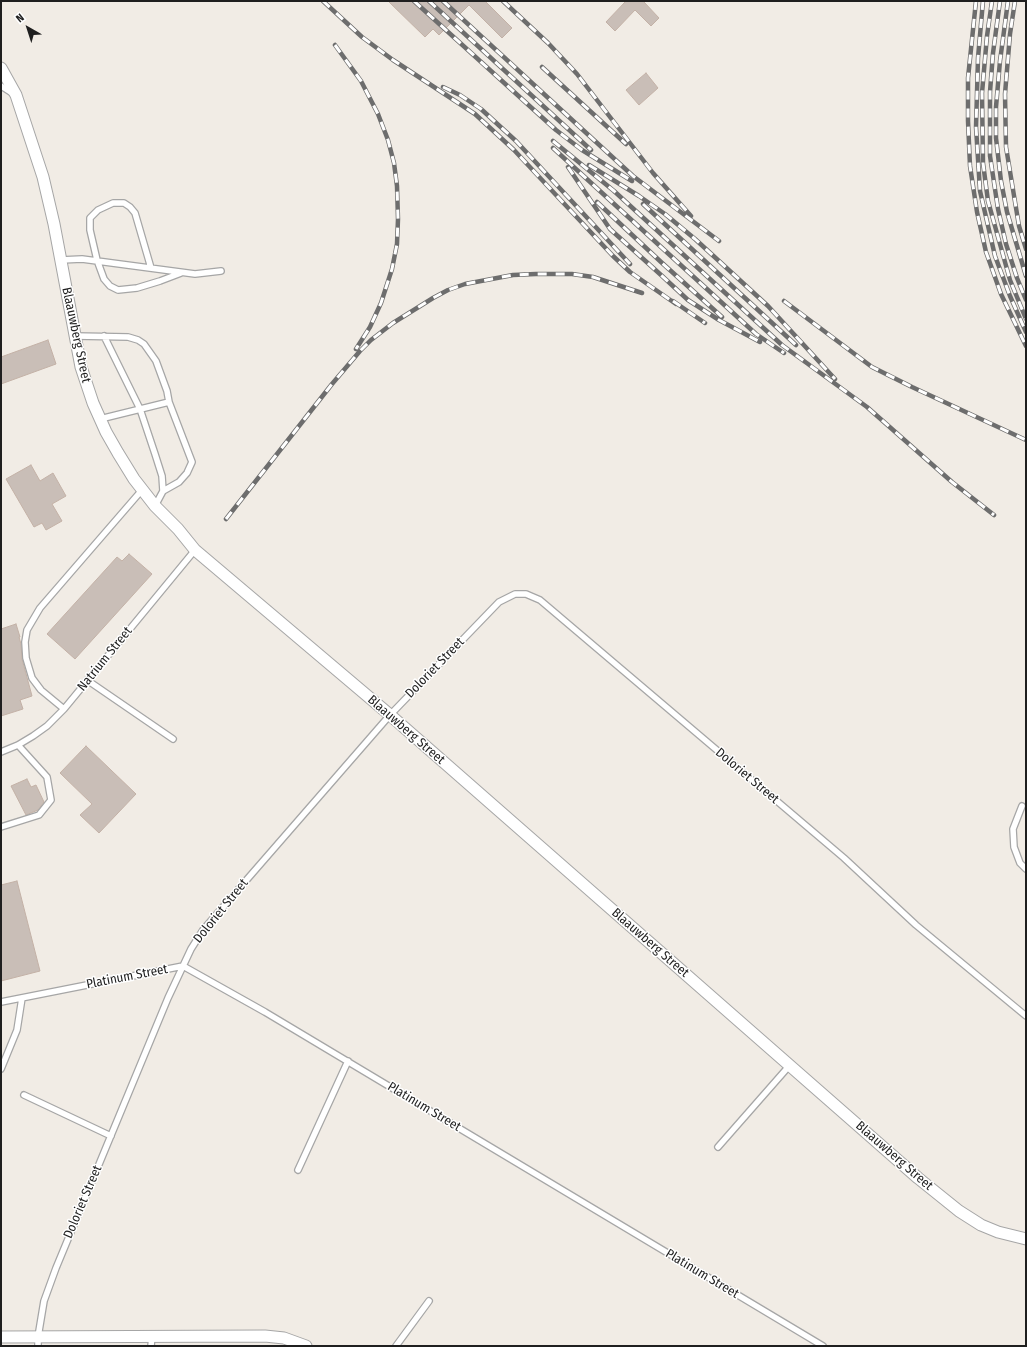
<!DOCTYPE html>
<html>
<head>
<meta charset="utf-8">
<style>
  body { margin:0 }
  #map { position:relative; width:1027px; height:1347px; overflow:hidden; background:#f1ece5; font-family:"Fira Sans Condensed",sans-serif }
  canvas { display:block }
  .frame { position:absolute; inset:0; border:2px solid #1f1f1f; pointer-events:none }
  .north { position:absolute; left:8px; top:8px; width:40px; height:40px; -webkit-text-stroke:3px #fff; paint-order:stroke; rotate:321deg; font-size:11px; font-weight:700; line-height:16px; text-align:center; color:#1f1f1f }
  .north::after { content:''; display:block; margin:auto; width:14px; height:18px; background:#1f1f1f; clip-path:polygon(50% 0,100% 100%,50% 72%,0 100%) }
</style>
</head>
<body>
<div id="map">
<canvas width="1027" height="1347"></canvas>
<div class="frame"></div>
<div class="north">N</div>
</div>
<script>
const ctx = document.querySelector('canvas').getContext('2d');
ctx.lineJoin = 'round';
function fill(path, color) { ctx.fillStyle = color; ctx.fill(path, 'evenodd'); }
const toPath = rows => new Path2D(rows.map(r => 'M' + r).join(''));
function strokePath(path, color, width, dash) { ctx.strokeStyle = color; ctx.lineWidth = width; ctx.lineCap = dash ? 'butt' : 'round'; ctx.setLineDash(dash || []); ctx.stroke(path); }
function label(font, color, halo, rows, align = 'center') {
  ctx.font = font + ' "Fira Sans Condensed",sans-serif'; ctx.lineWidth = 3; ctx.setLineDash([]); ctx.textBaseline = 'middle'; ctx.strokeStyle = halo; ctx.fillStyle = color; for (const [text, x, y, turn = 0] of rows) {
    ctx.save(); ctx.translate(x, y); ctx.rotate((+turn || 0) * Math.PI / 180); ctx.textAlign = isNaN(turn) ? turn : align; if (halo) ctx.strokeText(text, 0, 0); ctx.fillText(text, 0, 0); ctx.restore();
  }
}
const building = toPath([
  [388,1,485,1,512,28,502,38,469,5,439,35,433,29,425,37,388,1],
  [626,1,645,1,644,2,659,18,651,26,635,10,615,31,606,22,626,1],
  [646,73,658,88,639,105,626,90,646,73],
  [48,340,56,364,1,384,1,357,48,340],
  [31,465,40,481,53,473,66,496,52,504,62,521,46,530,42,523,34,527,6,479,31,465],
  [129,554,152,574,75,659,47,634,117,557,122,561,129,554],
  [16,624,20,637,19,637,21,644,22,659,32,696,20,700,23,709,1,716,1,629,16,624],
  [86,746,136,794,99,833,80,815,92,804,60,773,86,746],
  [27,779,31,787,36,785,44,802,38,810,26,815,11,786,27,779],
  [17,881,40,971,1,981,1,885,17,881]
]);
const service = toPath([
  [1,86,12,93],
  [61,260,82,259,195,274,221,271],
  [151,268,135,213,130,207,124,203,113,203,98,210,90,218,90,230,97,260,104,279,110,286,118,290,137,288,160,281,181,273],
  [75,336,128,337,138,340,144,344,156,361,167,391,169,402,100,419],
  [104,336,140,409,155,454,162,476,163,491,155,506],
  [163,491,179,482,187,473,192,462,169,402],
  [87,680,173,739],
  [64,709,41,690,32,678,26,658,25,642,27,630,40,608,142,490],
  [1,752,18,745,33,736,47,726,64,709,195,550],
  [1022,806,1013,829,1014,847,1020,863,1026,869],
  [1,827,39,815,51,800,47,777,18,745],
  [1,1002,183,966,265,1012,823,1346],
  [1,1069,17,1030,22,998],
  [24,1095,111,1136],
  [718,1147,790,1065],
  [298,1170,348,1061],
  [38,1346,38,1337,44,1301,56,1268,168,998,191,949,203,930,390,715,499,602,515,594,526,594,540,600,844,858,916,925,1026,1016],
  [151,1346,152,1336],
  [396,1346,429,1301]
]);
const minor = toPath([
  [1,68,16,95,43,177,54,224,81,367,93,403,106,432,118,453,134,479,155,506,178,529,195,550,390,715,918,1178,959,1211,981,1225,998,1232,1026,1239],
  [1,1337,265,1336,284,1338,306,1346]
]);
const rail = toPath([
  [323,1,362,37,393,60,475,114,514,150,613,256,630,272,676,304],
  [414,1,556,130,582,150,632,181],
  [429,1,591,150],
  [443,1,633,176,719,241],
  [503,1,548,43,577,74,653,173,691,216],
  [976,1,968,78,968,121,970,166,977,212,986,252,1001,294,1026,346],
  [983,1,978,58,976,127,980,191,995,256,1010,296,1026,332],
  [992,1,987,36,982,93,983,163,988,201,1010,280,1026,319],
  [1000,1,993,53,990,92,990,156,998,209,1006,244,1017,278,1026,300],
  [1008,1,1000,61,996,107,996,138,1001,181,1007,212,1026,276],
  [1015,1,1010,34,1005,94,1006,147,1019,226,1026,249],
  [335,45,361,81,378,114,388,140,394,163,397,186,398,219,397,244,392,269,381,303,370,327,356,349],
  [542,67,626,144],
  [443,87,460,95,481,109,516,141,630,264],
  [553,141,614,191,782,345,867,407,952,482,994,515],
  [553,148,756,334,784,353],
  [589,165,639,196,665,214,695,239,768,306,835,379],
  [568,167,610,229,661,275,688,300,719,320,760,342],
  [597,202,661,262,722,317],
  [643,204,796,345],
  [673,301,705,323],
  [784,301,872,367,912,387,1026,440],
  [226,519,332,384,360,351,371,340,393,323,433,298,448,290,465,284,513,275,536,274,572,274,593,277,642,293]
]);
const streetNames = [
  ["Blaauwberg Street",76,335,78],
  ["Natrium Street",105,659,-51],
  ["Doloriet Street",435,668,-46],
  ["Blaauwberg Street",406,730,41],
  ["Doloriet Street",747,776,40],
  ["Doloriet Street",221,911,-51],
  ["Blaauwberg Street",650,943,41],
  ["Platinum Street",127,977,-11],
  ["Platinum Street",424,1107,31],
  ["Blaauwberg Street",894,1156,41],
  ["Doloriet Street",83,1202,-67],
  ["Platinum Street",702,1274,31]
];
fill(building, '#c9beb7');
strokePath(building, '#c3b1a6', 1);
strokePath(service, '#a6a6a6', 8);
strokePath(minor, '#a6a6a6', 13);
strokePath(service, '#fff', 5.5);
strokePath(minor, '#fff', 11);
strokePath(rail, '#6d6d6d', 4.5);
strokePath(rail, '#fff', 3, [9]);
label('13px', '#1f1f1f', '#fff', streetNames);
</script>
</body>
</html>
